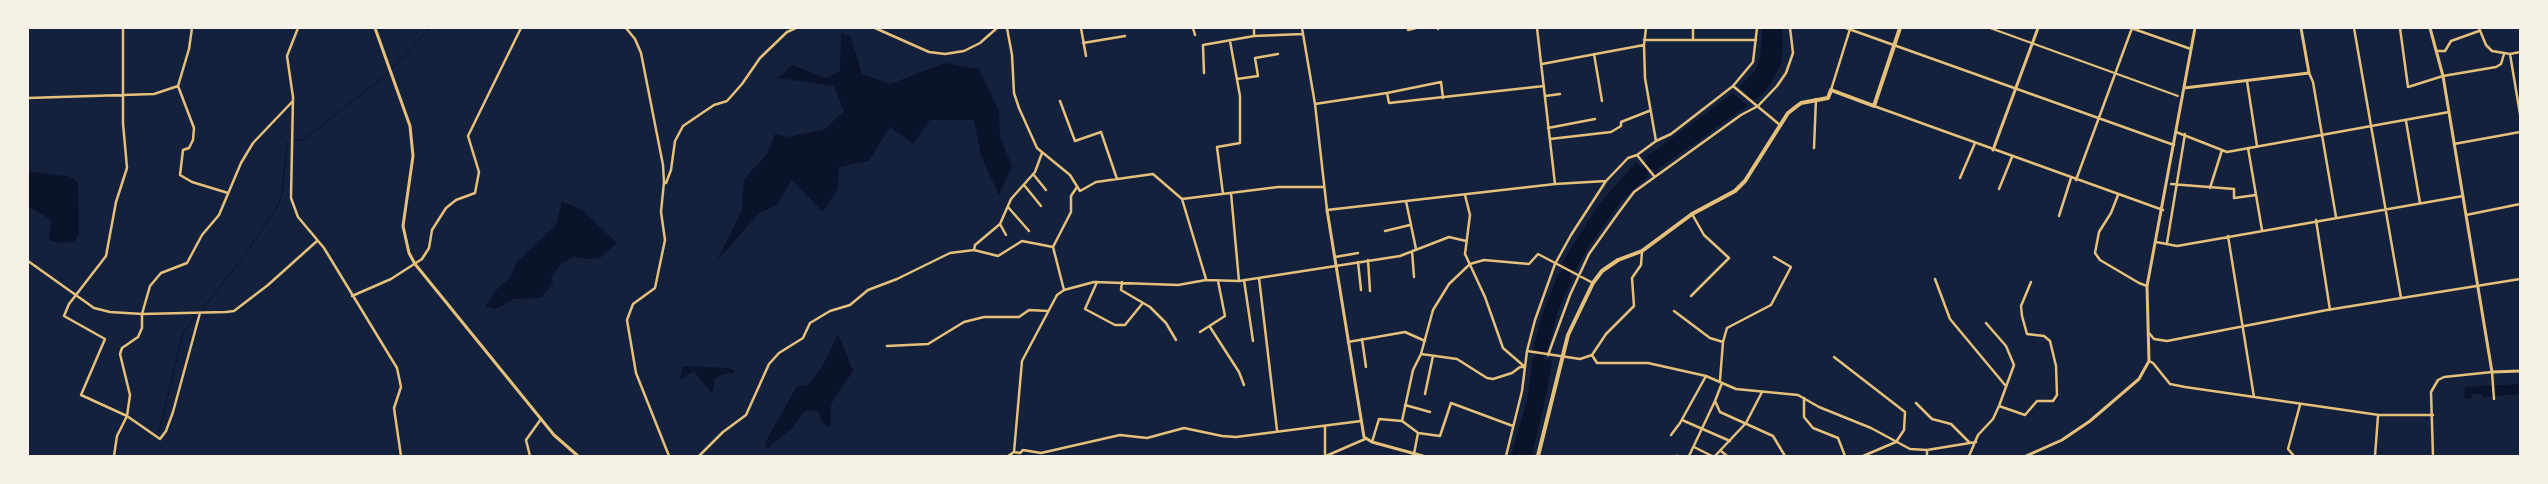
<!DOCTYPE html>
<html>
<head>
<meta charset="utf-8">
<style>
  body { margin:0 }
  #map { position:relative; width:2548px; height:484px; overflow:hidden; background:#14213d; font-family:"Fira Sans",sans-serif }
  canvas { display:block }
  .frame { position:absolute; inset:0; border:29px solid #f6f1e7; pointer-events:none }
</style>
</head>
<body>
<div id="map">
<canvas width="2548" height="484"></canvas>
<div class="frame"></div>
</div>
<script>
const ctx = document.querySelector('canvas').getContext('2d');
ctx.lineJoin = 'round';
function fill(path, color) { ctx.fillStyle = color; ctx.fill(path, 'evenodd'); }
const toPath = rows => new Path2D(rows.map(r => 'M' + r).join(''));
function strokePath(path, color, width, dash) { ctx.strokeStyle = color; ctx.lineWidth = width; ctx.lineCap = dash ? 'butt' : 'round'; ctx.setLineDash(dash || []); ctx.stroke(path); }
const water = toPath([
  [1763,28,1782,28,1783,47,1781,63,1775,76,1767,89,1754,101,1739,87,1755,71,1760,57],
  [841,33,851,37,862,74,890,84,945,63,979,69,999,111,1000,137,1012,166,999,195,981,156,974,120,930,120,913,144,890,127,869,161,839,167,838,188,823,212,792,180,776,206,759,213,717,261,742,210,744,179,767,154,775,134,789,137,825,129,844,111,834,86,778,78,792,65,826,78,840,71],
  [1733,93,1747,106,1655,171,1645,158],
  [1636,162,1648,176,1621,201,1588,248,1575,271,1562,263,1597,207],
  [28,172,68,176,78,182,79,234,75,241,62,243,49,240,51,220,28,206],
  [562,201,582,210,617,243,600,258,588,259,573,257,561,264,551,276,553,284,541,298,514,299,496,309,485,306,498,288,511,277,516,263,556,225],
  [1559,273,1572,279,1558,310,1547,352,1533,349,1544,309],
  [838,334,853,371,831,404,831,424,828,427,821,422,819,412,809,410,803,413,793,427,767,449,765,443,797,386,807,386,821,369],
  [1533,358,1552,361,1547,391,1532,456,1511,456,1527,400],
  [683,366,727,368,734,370,735,373,723,374,715,379,712,394,694,371,680,380],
  [2520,384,2520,394,2483,397,2482,394,2472,394,2471,398,2464,398,2465,387]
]);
const stream = toPath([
  [294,140,303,140,387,74,430,28],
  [203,308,240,262,277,207,282,195,287,142],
  [159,432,183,333,195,317]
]);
const river = toPath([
  [1634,179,1658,158],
  [1560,287,1572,260],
  [1537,371,1543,339]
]);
const pedestrian = toPath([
  [1990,28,2178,96]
]);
const minor = toPath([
  [123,28,123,123,127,168,116,202,106,256,69,304,64,316,105,339,81,395,127,416,160,439,166,431,173,412,200,313],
  [192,28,189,49,178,86,194,128,193,140,189,148,183,150,180,175,192,182,228,193],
  [298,28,287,56,293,97,291,198,298,217,324,248,397,368,401,387,394,408,395,415,401,456],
  [626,28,635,39,641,53,663,165,664,182,661,212,665,240,655,288,633,304,627,320,636,373,669,456],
  [875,28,929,52,945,54,964,51,980,43,997,28],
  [1007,28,1012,55,1014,93,1019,108,1037,148,1070,175,1080,191,1096,182,1153,174,1182,199,1278,187,1324,187],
  [1081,28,1086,56],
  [1193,28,1195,35],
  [1254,28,1254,36],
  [1302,28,1315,104,1327,210,1555,184,1606,181],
  [1438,28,1438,29],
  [1537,28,1555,184],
  [1646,28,1644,45,1645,78,1656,141],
  [1693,28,1693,40],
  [1846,28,2174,145],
  [2131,28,2191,49],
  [2354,28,2401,298],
  [2400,28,2408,87,2443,76,2496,67,2501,64,2504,54],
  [2479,28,2486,45,2492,51,2510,54,2520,52],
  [1408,30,1416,28],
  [1644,40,1756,40],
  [1083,43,1125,36],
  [2437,51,2445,51,2451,41,2479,31],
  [1594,54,1602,101],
  [2510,54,2520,114],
  [1542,64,1644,45],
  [1204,73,1203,45,1254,36,1303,34],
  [2309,73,2313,82,2336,217],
  [1237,79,1258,76,1255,58,1278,54],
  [2247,81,2257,146],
  [1733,86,1780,125],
  [1831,90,1850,29],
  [1387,93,1441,82,1443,98],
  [1545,96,1560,94],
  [28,98,154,94,178,86],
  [1060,101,1075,141,1101,132,1117,179],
  [1315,104,1387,93,1389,103,1544,86],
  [1874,106,2163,210],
  [2406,121,2420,203],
  [1548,128,1595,119],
  [2176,132,2227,152,2449,112],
  [1550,139,1611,132,1621,126,1621,122,1649,111],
  [2454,144,2520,132],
  [1814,148,1816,99],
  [2248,148,2262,230],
  [1637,155,1654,176],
  [1033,174,1046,190],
  [1960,178,1975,143],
  [2076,180,2132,28],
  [666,183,671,170,675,141,683,126,714,105,727,101,742,84,760,58,787,32,796,28],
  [2171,184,2234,189,2234,198,2256,195],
  [1024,185,1041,206],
  [2210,188,2222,150],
  [1999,189,2012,157],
  [1231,193,1239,281],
  [1223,194,1217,147,1240,143,1240,96,1230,41],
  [1465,195,1470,215,1465,254,1485,297,1503,348,1525,367],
  [2118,195,2111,213,2099,232,2095,253,2100,260,2139,283,2147,286],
  [1182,199,1206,279],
  [1406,201,1416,249],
  [1008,207,1029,231],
  [2466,215,2520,204],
  [2059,216,2071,178],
  [2316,220,2330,310],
  [1000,224,1006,235],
  [1385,231,1410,225],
  [2228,236,2254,397],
  [2156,242,2177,246,2463,196],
  [2167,243,2185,134],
  [974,250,998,256,1022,241,1053,247],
  [1412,251,1414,277],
  [1335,257,1358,253],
  [1368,260,1370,291],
  [28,261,94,308,110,312,142,314,226,312,234,311,268,285,317,241],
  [1358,262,1361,290],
  [1259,278,1277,430],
  [1935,279,1950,319,2005,385],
  [1244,280,1253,341],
  [1097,282,1085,309,1115,325,1125,325,1142,304],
  [1122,282,1121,290,1150,307,1166,323,1176,340],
  [1064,290,1053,247,1071,212,1071,196,1077,187],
  [352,296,391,279,422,259,429,248,432,230,446,208,456,200,475,193,479,172,468,136,521,28],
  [1691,296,1729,258,1704,235,1692,214],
  [1674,311,1710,338,1723,342],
  [1210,327,1239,372,1244,385],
  [1200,332,1225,316,1218,281],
  [2149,333,2154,339,2167,341,2327,310,2520,279],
  [1362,339,1366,367],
  [1348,342,1405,332,1425,341],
  [887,346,928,344,964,322,984,317,1019,317,1029,310,1048,311],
  [1527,351,1580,359,1592,355,1606,334,1634,306,1632,278,1641,265,1642,251],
  [1421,354,1457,359,1487,378,1493,379,1512,373,1520,367,1525,367],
  [1548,355,1570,295,1589,254,1619,212,1634,192,1741,115,1758,106,1777,86,1786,73,1793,53,1790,28],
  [1592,355,1597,363,1648,363,1706,376,1736,389,1798,395,1819,407,1871,428,1910,449,1927,450,1976,442],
  [1834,357,1905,412,1904,430,1896,442,1863,456],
  [2149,361,2153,363,2170,384,2185,387,2379,415,2433,415],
  [1720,380,1723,342,1727,328,1771,305,1791,267,1774,257],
  [1722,383,1715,401,1720,412,1773,436,1785,456],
  [1425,394,1433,356],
  [1804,398,1804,417,1813,428,1838,438,1845,456],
  [1916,403,1932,419,1951,424,1970,443],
  [1405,405,1430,412],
  [1999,406,2025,415,2037,401,2053,401,2057,395,2056,366,2050,341,2044,336,2027,334,2022,316,2021,306,2031,282],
  [1682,420,1730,441],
  [1402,421,1413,370,1421,354,1433,310,1449,284,1470,264,1484,260,1529,264,1538,254,1593,283],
  [1325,426,1325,456],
  [1671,435,1680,423,1706,376],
  [1372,442,1379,419,1402,421,1417,432],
  [1694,447,1712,456],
  [1721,451,1727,456],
  [1014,452,1022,361,1057,295,1064,290,1094,282,1178,285,1206,280,1239,281,1400,256,1449,237,1466,241],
  [1414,454,1418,433,1440,436,1451,403,1513,426],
  [114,456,117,436,127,416,130,395,120,354,122,348,138,337,142,328,142,314,150,286,161,273,187,263,202,235,219,215,241,163,253,143,292,102],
  [530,456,526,440,541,419],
  [699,456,723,432,746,415,769,364,779,353,803,338,810,323,830,311,850,305,868,290,897,279,950,253,974,250,975,245,1000,224,1011,199,1035,172,1042,153],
  [1008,456,1014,452,1020,453,1023,450,1041,453,1120,435,1147,438,1184,428,1222,436,1236,437,1361,421],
  [1326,456,1365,439],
  [1506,456,1522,391,1527,351,1535,320,1555,264,1571,235,1606,181,1628,158,1637,155,1656,141,1671,134,1733,86,1753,62,1757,28],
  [1676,456,1678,456],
  [1689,456,1715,401],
  [1715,456,1746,423,1762,392],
  [1927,456,1927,450],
  [1969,456,1978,435,1993,419,1999,406,2014,365,2006,346,1986,323],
  [2294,456,2288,449,2300,405],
  [2375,456,2378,416],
  [2433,456,2431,392,2438,380,2444,377,2492,372,2494,399]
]);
const tertiary = toPath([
  [375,28,410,126,413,156,403,226,409,253,415,264,554,435,578,456],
  [2430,28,2443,76,2492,372,2520,371],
  [2184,88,2309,73,2301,28],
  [1993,150,2038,28],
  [1327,210,1364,437,1372,442,1423,456],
  [2026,456,2062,440,2090,421,2139,379,2149,361,2147,286,2195,28]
]);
const secondary = toPath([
  [1538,456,1568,335,1593,283,1602,271,1618,260,1642,251,1692,214,1735,191,1745,181,1788,113,1801,103,1828,98,1831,90,1874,106,1900,28]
]);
fill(water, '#0b132b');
strokePath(stream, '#0b132b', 1);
strokePath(river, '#0b132b', 9);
strokePath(pedestrian, '#e5c07b', 2);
strokePath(minor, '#e5c07b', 2.5);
strokePath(tertiary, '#e5c07b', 3);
strokePath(secondary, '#e5c07b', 4);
</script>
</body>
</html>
